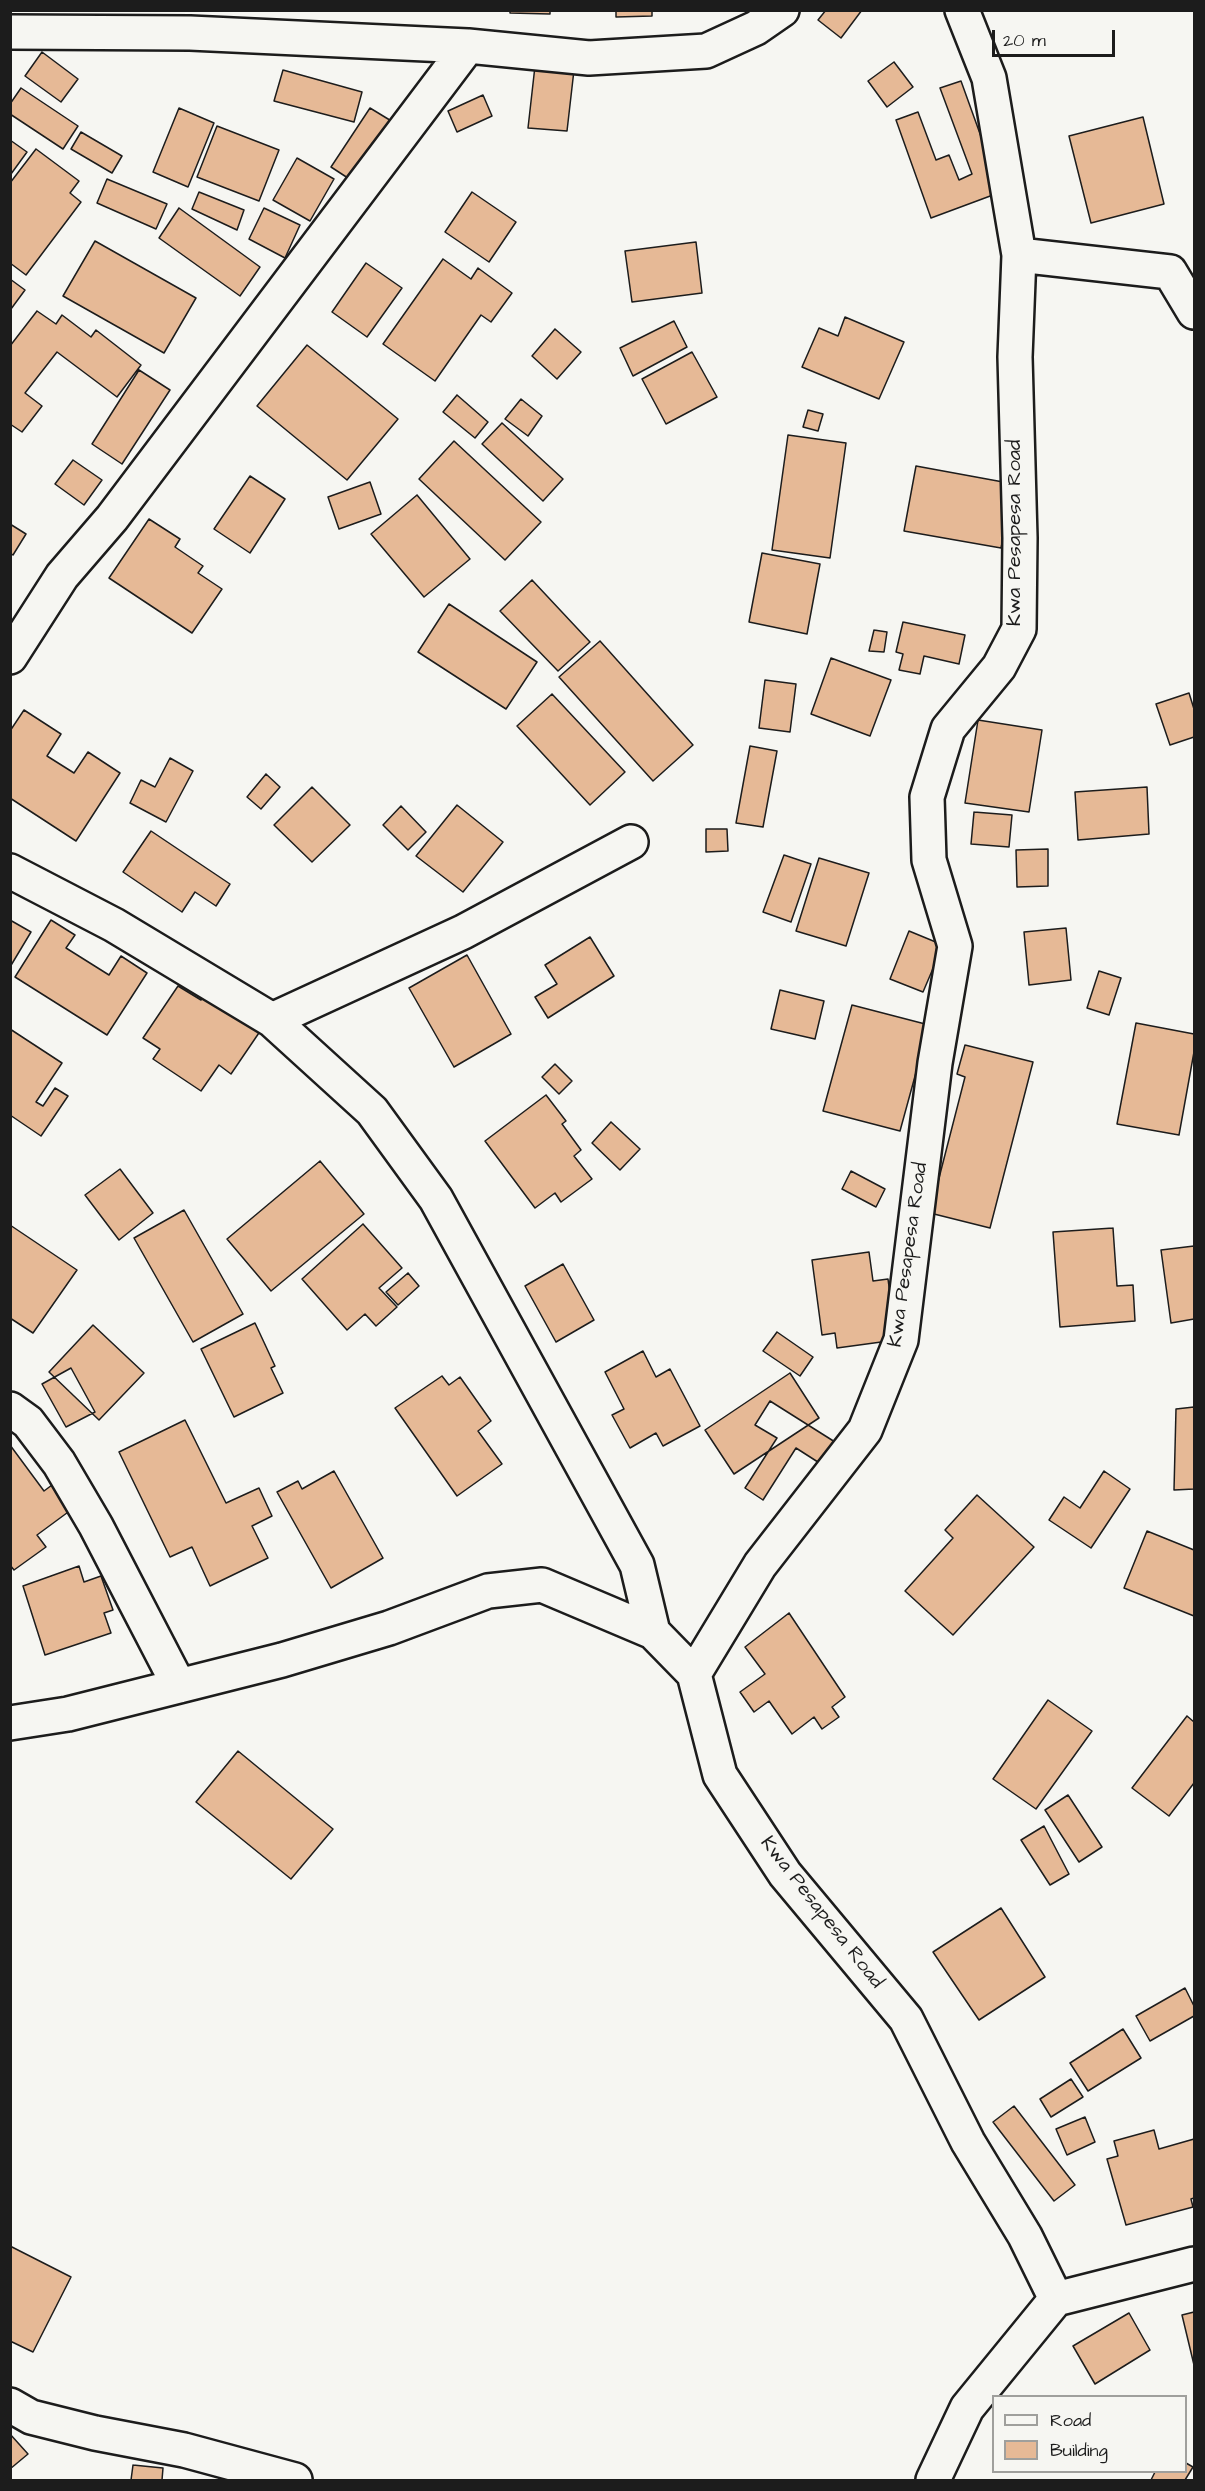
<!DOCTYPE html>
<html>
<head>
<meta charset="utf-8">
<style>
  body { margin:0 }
  #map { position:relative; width:1205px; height:2491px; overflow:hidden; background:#f6f6f2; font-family:"Architects Daughter",sans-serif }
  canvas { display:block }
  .frame { position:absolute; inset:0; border:12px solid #1c1c1c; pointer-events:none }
  .legend { position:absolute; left:992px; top:2395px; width:195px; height:78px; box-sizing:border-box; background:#f6f6f2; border:2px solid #9f9f9c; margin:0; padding:8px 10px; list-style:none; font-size:18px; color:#1c1c1c }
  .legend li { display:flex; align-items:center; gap:12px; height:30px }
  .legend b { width:30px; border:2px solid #9f9f9c }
  .scale { position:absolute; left:992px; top:30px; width:123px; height:27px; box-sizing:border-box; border:3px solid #1c1c1c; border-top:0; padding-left:8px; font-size:18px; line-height:21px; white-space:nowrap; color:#1c1c1c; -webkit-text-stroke:4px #f6f6f2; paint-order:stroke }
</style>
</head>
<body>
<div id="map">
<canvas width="1205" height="2491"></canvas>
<div class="frame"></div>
<ul class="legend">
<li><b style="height:8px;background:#f6f6f2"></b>Road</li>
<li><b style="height:16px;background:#e6b996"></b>Building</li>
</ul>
<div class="scale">20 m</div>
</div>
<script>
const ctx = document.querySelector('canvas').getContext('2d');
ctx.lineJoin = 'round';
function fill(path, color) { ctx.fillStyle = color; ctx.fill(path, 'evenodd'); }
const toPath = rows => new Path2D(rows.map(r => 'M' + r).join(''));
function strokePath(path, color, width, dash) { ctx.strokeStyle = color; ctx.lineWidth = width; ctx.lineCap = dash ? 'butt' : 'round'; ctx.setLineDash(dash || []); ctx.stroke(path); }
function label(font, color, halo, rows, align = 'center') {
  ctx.font = font + ' "Architects Daughter",sans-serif'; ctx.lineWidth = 4.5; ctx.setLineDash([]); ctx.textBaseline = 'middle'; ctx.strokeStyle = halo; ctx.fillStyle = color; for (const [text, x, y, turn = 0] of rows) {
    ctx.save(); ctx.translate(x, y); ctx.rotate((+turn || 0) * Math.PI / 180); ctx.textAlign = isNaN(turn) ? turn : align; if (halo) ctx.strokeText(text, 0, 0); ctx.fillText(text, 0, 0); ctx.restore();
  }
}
const building = toPath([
  [510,10,550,10,550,14,510,13,510,10],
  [616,10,652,10,652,16,616,17,616,10],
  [826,10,862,10,841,38,818,20,826,10],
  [42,52,78,79,61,102,25,76,42,52],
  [894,62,913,87,887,107,868,81,894,62],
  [535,66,574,70,567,131,528,128,535,66],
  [283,70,362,92,354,122,274,101,283,70],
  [961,81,1001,192,931,218,896,120,918,112,936,160,949,155,959,180,972,174,940,88,961,81],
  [21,88,78,126,63,149,10,114,10,104,21,88],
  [483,95,492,116,457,132,448,111,483,95],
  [179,108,214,123,188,187,153,172,179,108],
  [370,108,393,122,354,182,331,167,370,108],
  [1143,117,1164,204,1091,223,1069,136,1143,117],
  [217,126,279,150,259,201,197,177,217,126],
  [81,132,122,156,112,173,71,149,81,132],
  [10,140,27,152,11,174,10,174,10,140],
  [36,149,79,181,70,193,81,202,26,275,10,263,10,183,36,149],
  [297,158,334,179,310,221,273,200,297,158],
  [107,179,167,204,156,229,97,203,107,179],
  [199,192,244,210,237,230,192,209,199,192],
  [472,192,516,222,489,262,445,232,472,192],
  [179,208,260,267,240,296,159,238,179,208],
  [264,208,300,225,285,258,249,239,264,208],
  [95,241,196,298,164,353,63,296,95,241],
  [696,242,702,293,632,302,625,251,696,242],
  [443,259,471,279,478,268,512,293,491,322,481,315,435,381,383,344,443,259],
  [366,263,402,288,367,337,332,312,366,263],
  [10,279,25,290,11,309,10,309,10,279],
  [37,311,56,324,62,315,91,337,96,330,141,365,117,397,57,352,25,393,42,406,22,432,10,424,10,346,37,311],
  [845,317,904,342,879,399,802,367,819,328,838,336,845,317],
  [674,321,687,347,633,376,620,348,674,321],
  [555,329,581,352,557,379,532,356,555,329],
  [307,345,398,419,347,480,257,406,307,345],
  [692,352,717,397,666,424,642,379,692,352],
  [139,370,170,390,122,464,92,444,139,370],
  [457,395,488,422,475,438,443,412,457,395],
  [521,399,542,416,528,436,505,419,521,399],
  [808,410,823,414,818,431,803,427,808,410],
  [502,423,563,479,543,501,482,444,502,423],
  [788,435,846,443,830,558,772,550,788,435],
  [454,441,541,522,505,560,419,479,454,441],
  [73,460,102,480,84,505,55,484,73,460],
  [916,466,1014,484,1001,548,904,531,916,466],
  [250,476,285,499,250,553,214,529,250,476],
  [370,482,381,514,339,529,328,497,370,482],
  [417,495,470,559,424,597,371,534,417,495],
  [149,519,180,539,175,547,203,566,198,573,222,589,192,633,109,578,149,519],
  [10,524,26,534,13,555,10,553,10,524],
  [762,553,820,564,807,634,749,622,762,553],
  [532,580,590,642,558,671,500,611,532,580],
  [449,604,537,662,506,709,418,652,449,604],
  [903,622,965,635,959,664,924,656,920,674,899,670,903,654,896,652,903,622],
  [874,630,887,632,884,652,869,651,874,630],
  [600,641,693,745,653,781,559,677,600,641],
  [831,658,891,680,870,736,811,714,831,658],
  [765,680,796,684,790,732,759,728,765,680],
  [1189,693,1194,709,1194,737,1170,745,1156,704,1189,693],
  [552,694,625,772,590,805,517,726,552,694],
  [24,710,61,734,47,756,74,773,88,752,120,773,76,841,10,798,10,731,24,710],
  [978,720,1042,730,1029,812,965,803,978,720],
  [750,746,777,751,763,827,736,823,750,746],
  [170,758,193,771,166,822,130,803,141,780,155,787,170,758],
  [266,774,280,787,261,809,247,797,266,774],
  [312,787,350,825,312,862,274,825,312,787],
  [1147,787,1149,834,1078,840,1075,792,1147,787],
  [457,805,503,842,463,892,416,856,457,805],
  [401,806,426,832,408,850,383,825,401,806],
  [974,812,1012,815,1009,847,971,844,974,812],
  [706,829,727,829,728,851,706,852,706,829],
  [151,831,230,884,216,906,195,892,182,912,123,872,151,831],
  [1048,849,1048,886,1017,887,1016,850,1048,849],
  [784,855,811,864,791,922,763,912,784,855],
  [819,858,869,873,846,946,796,931,819,858],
  [10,920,31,932,10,967,10,920],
  [51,920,75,935,66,948,109,975,121,956,147,973,107,1035,15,977,51,920],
  [1066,928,1071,980,1029,985,1024,932,1066,928],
  [909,931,943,945,923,992,890,979,909,931],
  [590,937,614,976,548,1018,535,997,557,984,545,965,590,937],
  [467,955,511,1034,454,1067,409,988,467,955],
  [1099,971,1121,978,1109,1015,1087,1008,1099,971],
  [178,986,201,1000,210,987,265,1024,231,1074,219,1065,201,1091,153,1059,160,1049,143,1038,178,986],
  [780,990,824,1001,815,1039,771,1029,780,990],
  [852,1005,929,1025,900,1131,823,1111,852,1005],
  [1136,1023,1194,1034,1194,1052,1179,1135,1117,1124,1136,1023],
  [10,1029,62,1063,36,1102,43,1106,55,1088,68,1096,41,1136,10,1115,10,1029],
  [965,1045,1033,1062,990,1228,930,1213,965,1077,957,1074,965,1045],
  [555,1064,572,1081,559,1094,542,1077,555,1064],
  [546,1095,566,1121,562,1124,581,1150,574,1156,592,1179,561,1202,555,1193,535,1208,485,1141,546,1095],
  [611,1122,640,1149,620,1170,592,1143,611,1122],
  [320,1161,364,1214,271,1291,227,1239,320,1161],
  [120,1169,153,1213,119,1240,85,1195,120,1169],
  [851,1171,885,1189,876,1207,842,1189,851,1171],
  [184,1210,243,1314,193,1342,134,1238,184,1210],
  [363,1224,402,1268,379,1288,397,1307,376,1326,365,1314,347,1330,302,1279,363,1224],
  [10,1225,77,1270,33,1333,10,1318,10,1225],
  [1113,1228,1117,1286,1133,1285,1135,1321,1060,1327,1053,1232,1113,1228],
  [1194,1246,1194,1319,1171,1323,1161,1250,1194,1246],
  [869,1252,873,1281,888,1279,896,1340,837,1348,835,1333,822,1335,812,1260,869,1252],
  [563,1264,594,1320,556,1342,525,1286,563,1264],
  [408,1273,419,1286,398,1305,386,1292,408,1273],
  [255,1323,275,1366,271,1368,283,1393,234,1417,201,1349,255,1323],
  [93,1325,144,1373,99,1420,49,1372,93,1325],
  [777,1332,813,1357,800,1376,763,1351,777,1332],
  [643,1351,656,1377,670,1369,700,1426,663,1446,656,1433,630,1448,612,1415,624,1409,605,1372,643,1351],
  [71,1368,95,1412,66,1427,42,1384,71,1368],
  [790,1373,819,1418,734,1474,705,1430,790,1373],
  [442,1376,449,1385,460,1377,491,1421,478,1431,502,1464,457,1496,395,1408,442,1376],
  [770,1401,835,1442,821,1464,796,1448,763,1500,745,1488,777,1438,755,1425,770,1401],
  [1194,1407,1194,1489,1174,1490,1176,1409,1194,1407],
  [185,1420,226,1503,259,1488,272,1516,252,1526,268,1558,210,1586,192,1547,170,1557,119,1452,185,1420],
  [10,1445,44,1491,56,1482,75,1507,37,1535,46,1547,14,1570,10,1565,10,1445],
  [334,1471,383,1558,331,1588,277,1492,298,1481,302,1489,334,1471],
  [1104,1471,1130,1489,1091,1548,1049,1520,1064,1497,1080,1508,1104,1471],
  [977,1495,1034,1547,953,1635,905,1591,953,1538,945,1530,977,1495],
  [1147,1531,1194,1550,1194,1616,1124,1588,1147,1531],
  [79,1566,84,1582,101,1576,113,1610,104,1613,111,1633,45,1655,23,1586,79,1566],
  [789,1613,845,1697,832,1707,839,1717,822,1729,814,1717,792,1734,769,1701,754,1712,740,1692,765,1674,745,1647,789,1613],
  [1048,1700,1092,1731,1036,1809,993,1779,1048,1700],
  [1187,1716,1194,1722,1194,1783,1169,1816,1132,1788,1187,1716],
  [238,1751,333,1829,291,1879,196,1802,238,1751],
  [1068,1795,1102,1847,1079,1862,1045,1810,1068,1795],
  [1044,1826,1069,1874,1050,1885,1021,1840,1044,1826],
  [1001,1908,1045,1977,979,2020,933,1952,1001,1908],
  [1185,1988,1194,2006,1194,2016,1150,2041,1136,2016,1185,1988],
  [1123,2029,1141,2058,1088,2091,1070,2063,1123,2029],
  [1071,2079,1083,2097,1051,2117,1040,2099,1071,2079],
  [1014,2106,1075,2185,1054,2201,993,2122,1014,2106],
  [1085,2117,1095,2142,1067,2155,1056,2129,1085,2117],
  [1154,2130,1159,2149,1194,2139,1194,2198,1191,2199,1193,2207,1126,2225,1107,2159,1118,2156,1114,2141,1154,2130],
  [10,2246,71,2277,33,2352,10,2341,10,2246],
  [1194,2312,1194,2365,1182,2315,1194,2312],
  [1129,2313,1150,2350,1095,2384,1073,2346,1129,2313],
  [10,2434,28,2454,10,2469,10,2434],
  [1186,2463,1193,2467,1185,2480,1151,2480,1155,2472,1186,2472,1186,2463],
  [133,2465,163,2468,162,2480,131,2480,133,2465]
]);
const street = toPath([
  [10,32,190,33,468,46,589,58,706,51,756,28,782,10],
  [1019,255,1170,272,1194,312],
  [10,657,62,576,112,518,468,46],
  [10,871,114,925,272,1020,372,1111,436,1199,637,1565,653,1632,694,1674],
  [272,1020,463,932,631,842],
  [10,1409,28,1422,59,1463,96,1526,179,1686],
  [10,1723,68,1714,282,1660,389,1628,488,1591,542,1585,653,1632],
  [1056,2299,1194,2264],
  [10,2405,31,2417,95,2433,184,2450,295,2480],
  [933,2480,967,2408,1056,2299,1025,2236,968,2142,906,2019,785,1874,720,1775,694,1674,760,1565,865,1430,901,1340,935,1063,955,946,929,860,927,797,948,729,999,667,1019,629,1020,538,1015,357,1019,255,989,78,962,10]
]);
const streetNames = [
  ["Kwa Pesapesa Road",1016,533,-90],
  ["Kwa Pesapesa Road",909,1255,-82],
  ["Kwa Pesapesa Road",821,1913,52]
];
fill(building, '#e6b996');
strokePath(building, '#1c1c1c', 1.5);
strokePath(street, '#1c1c1c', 38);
strokePath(street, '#f6f6f2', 33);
label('20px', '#1c1c1c', '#f6f6f2', streetNames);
</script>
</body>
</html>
